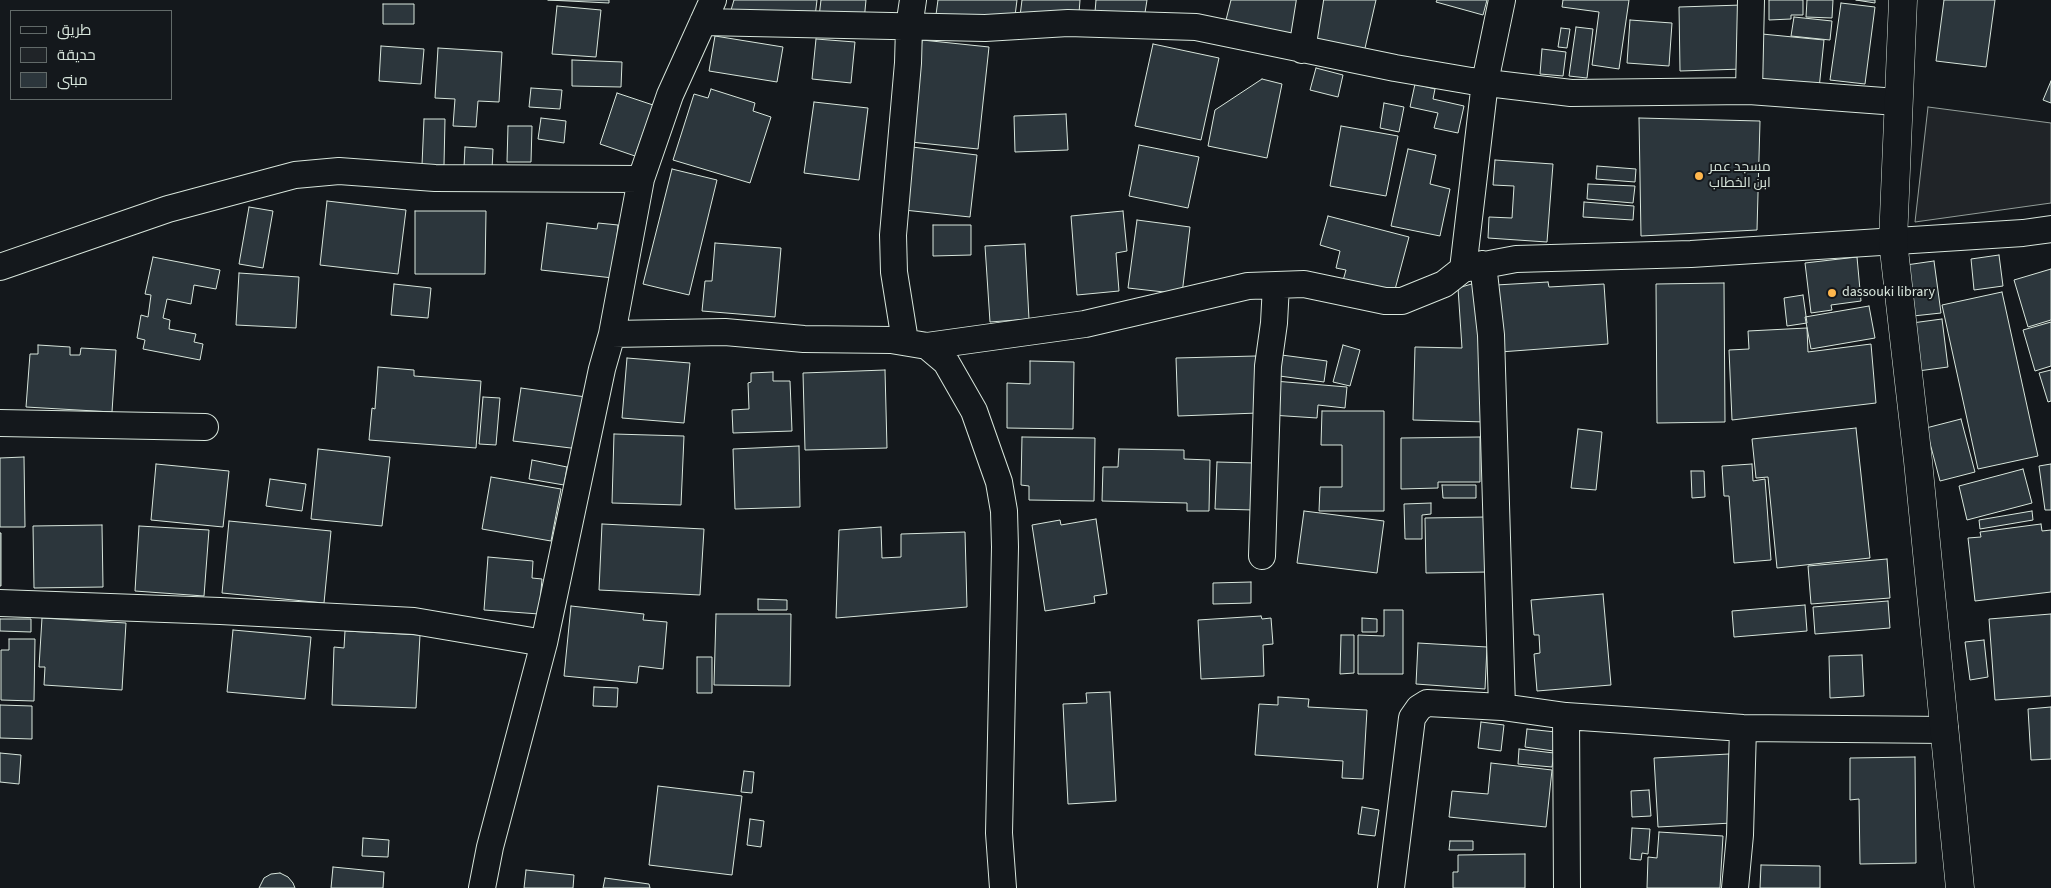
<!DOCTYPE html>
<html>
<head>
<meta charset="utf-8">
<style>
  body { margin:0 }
  #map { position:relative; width:2051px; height:888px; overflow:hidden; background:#14181c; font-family:"Source Sans 3",Cairo,sans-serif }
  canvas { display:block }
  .legend { position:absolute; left:10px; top:10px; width:162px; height:90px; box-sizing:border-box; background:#14181c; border:1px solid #626a69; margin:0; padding:6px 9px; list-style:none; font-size:15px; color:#d8e6dc }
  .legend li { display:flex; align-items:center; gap:10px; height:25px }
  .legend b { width:25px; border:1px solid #626a69 }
</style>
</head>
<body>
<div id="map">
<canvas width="2051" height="888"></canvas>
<ul class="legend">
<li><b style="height:6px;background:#14181c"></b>طريق</li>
<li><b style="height:14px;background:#202428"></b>حديقة</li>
<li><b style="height:14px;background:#2c363c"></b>مبنى</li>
</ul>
</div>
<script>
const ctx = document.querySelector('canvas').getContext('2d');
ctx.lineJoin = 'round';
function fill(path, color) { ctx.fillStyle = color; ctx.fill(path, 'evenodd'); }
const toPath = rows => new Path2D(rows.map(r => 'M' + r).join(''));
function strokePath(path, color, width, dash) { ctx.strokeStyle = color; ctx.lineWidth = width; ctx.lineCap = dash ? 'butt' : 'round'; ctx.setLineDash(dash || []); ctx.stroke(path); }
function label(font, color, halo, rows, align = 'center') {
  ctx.font = font + ' "Source Sans 3",Cairo,sans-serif'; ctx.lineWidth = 4; ctx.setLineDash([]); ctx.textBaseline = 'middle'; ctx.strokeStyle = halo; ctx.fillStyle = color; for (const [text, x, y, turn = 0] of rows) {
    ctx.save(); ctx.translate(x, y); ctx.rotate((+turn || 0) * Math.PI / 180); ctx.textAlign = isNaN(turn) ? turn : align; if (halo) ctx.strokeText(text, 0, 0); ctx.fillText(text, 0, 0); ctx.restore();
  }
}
const green = toPath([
  [1928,107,2051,123,2051,203,1915,222,1928,107]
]);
const building = toPath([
  [548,0,609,0,609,3,548,0],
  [734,0,817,0,815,17,731,10,734,0],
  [821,0,866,0,864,21,819,17,821,0],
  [938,0,1017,0,1015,16,935,22,938,0],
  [1022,0,1080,0,1079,13,1020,16,1022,0],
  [1096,0,1147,0,1144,19,1095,12,1096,0],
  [1231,0,1300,0,1293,34,1226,20,1231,0],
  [1320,0,1376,0,1363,57,1313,46,1320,0],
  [1437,0,1487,0,1483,15,1436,2,1437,0],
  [1563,0,1629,0,1619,69,1592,65,1599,12,1562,7,1563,0],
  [1769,0,1803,0,1803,15,1791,15,1791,19,1769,20,1769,0],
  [1807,0,1833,0,1832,18,1806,17,1807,0],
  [1856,0,1875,0,1875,3,1856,0],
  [1944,0,1995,0,1986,67,1936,61,1944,0],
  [1841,3,1875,7,1865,84,1830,80,1841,3],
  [383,4,414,4,414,24,383,24,383,4],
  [1742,5,1743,69,1680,71,1679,7,1742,5],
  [557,6,601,10,596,57,552,54,557,6],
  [1794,17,1832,21,1830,40,1791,36,1794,17],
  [1630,20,1672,23,1669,66,1627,63,1630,20],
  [1576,27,1593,29,1587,78,1569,76,1576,27],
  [1561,28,1570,29,1567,48,1558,47,1561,28],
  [1762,34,1824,40,1819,89,1757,82,1762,34],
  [715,36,783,47,777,82,709,71,715,36],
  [816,39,855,42,851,83,812,79,816,39],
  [922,40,989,47,978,149,911,142,922,40],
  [1153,44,1219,58,1201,140,1135,126,1153,44],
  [381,46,424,49,421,84,379,81,381,46],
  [438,48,502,52,499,102,478,101,476,127,453,126,455,99,435,98,438,48],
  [1542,49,1566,52,1563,76,1540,74,1542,49],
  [572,60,622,62,621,87,572,86,572,60],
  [1316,68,1343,75,1338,97,1310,90,1316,68],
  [1262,79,1282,84,1267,158,1208,146,1215,110,1262,79],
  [2051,81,2051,103,2043,100,2051,81],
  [1415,84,1435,89,1433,99,1464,106,1458,133,1434,128,1438,113,1410,107,1415,84],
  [531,88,562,90,560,109,529,107,531,88],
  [711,89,755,103,753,111,771,117,750,183,673,160,694,94,708,98,711,89],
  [617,93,653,105,635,156,600,144,617,93],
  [814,102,868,108,859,180,804,173,814,102],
  [1384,103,1404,107,1399,132,1380,128,1384,103],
  [1066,114,1068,150,1015,152,1014,116,1066,114],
  [541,118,566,121,564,143,538,139,541,118],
  [1639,118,1760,121,1757,230,1641,236,1639,118],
  [424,119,445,119,444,165,422,165,424,119],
  [508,126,532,126,531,162,507,162,508,126],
  [1341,126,1398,136,1386,196,1330,186,1341,126],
  [1139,145,1199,157,1188,208,1129,196,1139,145],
  [465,147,493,149,492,169,464,167,465,147],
  [912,147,977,155,970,217,904,210,912,147],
  [1408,149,1436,155,1430,184,1450,189,1440,236,1391,226,1408,149],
  [1495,160,1553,164,1547,242,1488,238,1489,217,1512,218,1514,186,1493,185,1495,160],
  [1597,166,1636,169,1635,182,1596,179,1597,166],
  [672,169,717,180,689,295,643,284,672,169],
  [1588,184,1635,186,1633,203,1587,199,1588,184],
  [327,201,406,210,398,274,320,265,327,201],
  [1584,202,1634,206,1633,220,1583,217,1584,202],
  [249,207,273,211,263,268,239,264,249,207],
  [415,211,486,211,485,274,415,274,415,211],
  [1123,211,1127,251,1116,253,1119,291,1077,295,1071,216,1123,211],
  [1328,216,1409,237,1393,297,1342,284,1346,270,1336,268,1340,251,1320,245,1328,216],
  [1137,220,1190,227,1182,294,1128,288,1137,220],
  [547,223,597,229,598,223,618,225,613,278,541,270,547,223],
  [933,225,971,225,971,255,933,256,933,225],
  [715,243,781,248,775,317,702,311,705,281,712,281,715,243],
  [1025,244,1029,319,990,322,985,246,1025,244],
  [1999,255,2003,286,1974,290,1971,259,1999,255],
  [153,257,220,270,216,289,194,285,191,304,167,299,163,318,170,320,169,329,196,334,194,342,203,344,200,360,143,349,145,340,137,338,141,315,148,317,151,295,145,294,153,257],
  [1857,257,1861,301,1831,305,1832,310,1811,313,1805,263,1857,257],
  [1934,261,1941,313,1913,316,1906,265,1934,261],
  [2051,269,2051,320,2028,327,2014,280,2051,269],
  [239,273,299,277,296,328,236,325,239,273],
  [1482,281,1486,422,1413,420,1415,347,1462,348,1458,288,1482,281],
  [1548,282,1549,287,1604,284,1608,344,1500,352,1496,285,1548,282],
  [1724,283,1725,422,1657,423,1656,284,1724,283],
  [394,284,431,288,428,318,391,315,394,284],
  [2002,292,2038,456,1978,469,1942,305,2002,292],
  [1803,295,1807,323,1787,326,1784,298,1803,295],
  [1869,306,1875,338,1811,349,1805,317,1869,306],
  [1942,319,1948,367,1918,371,1912,323,1942,319],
  [2051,322,2051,366,2035,371,2023,330,2051,322],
  [1807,328,1808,352,1871,344,1876,403,1732,420,1729,350,1749,349,1748,331,1807,328],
  [38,345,70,347,70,355,80,355,81,348,116,350,112,412,26,407,30,354,38,354,38,345],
  [1343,345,1360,350,1350,386,1333,382,1343,345],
  [1274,354,1327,361,1324,382,1272,375,1274,354],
  [1256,356,1258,413,1178,416,1176,358,1256,356],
  [627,358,690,363,684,423,622,418,627,358],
  [1030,361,1074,362,1073,429,1007,428,1007,383,1030,384,1030,361],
  [378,367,414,370,414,376,481,381,476,448,369,440,372,408,375,409,378,367],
  [885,370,887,448,805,450,803,373,885,370],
  [2051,370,2051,401,2048,402,2039,373,2051,370],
  [773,372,773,381,790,381,792,431,733,433,732,410,749,409,748,383,751,382,751,373,773,372],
  [1274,381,1347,387,1345,408,1318,405,1317,418,1271,415,1274,381],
  [521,388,586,397,579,449,513,441,521,388],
  [483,397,500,398,496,445,479,444,483,397],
  [1322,411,1384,411,1384,511,1319,511,1320,487,1342,487,1342,445,1321,445,1322,411],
  [1961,419,1975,472,1940,481,1926,428,1961,419],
  [1856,428,1870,558,1777,568,1768,477,1756,478,1752,439,1856,428],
  [1578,429,1602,432,1596,490,1571,488,1578,429],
  [614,434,684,436,681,505,612,503,614,434],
  [1022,437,1095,438,1094,501,1029,500,1029,486,1021,485,1022,437],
  [1480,437,1480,482,1438,482,1438,488,1401,489,1401,438,1480,437],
  [799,446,800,507,735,509,733,449,799,446],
  [318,449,390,457,382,526,311,519,318,449],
  [1119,449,1184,450,1184,459,1210,460,1209,511,1187,511,1187,503,1102,501,1103,467,1118,467,1119,449],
  [24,457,25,527,0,527,0,458,24,457],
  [532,460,567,467,564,485,529,479,532,460],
  [1217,462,1255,463,1254,510,1215,509,1217,462],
  [156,464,229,471,223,527,151,520,156,464],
  [1752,464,1753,481,1765,479,1771,560,1734,563,1729,496,1724,496,1722,466,1752,464],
  [2051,464,2051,510,2045,510,2039,466,2051,464],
  [2023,469,2032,503,1967,520,1959,486,2023,469],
  [1691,471,1704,471,1705,497,1692,498,1691,471],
  [491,477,561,489,551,541,482,529,491,477],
  [270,479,306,484,302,511,266,506,270,479],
  [1442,485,1476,485,1476,498,1443,498,1442,485],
  [1431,503,1431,514,1422,515,1422,539,1405,539,1404,504,1431,503],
  [1304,511,1384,521,1377,573,1297,563,1304,511],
  [2032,511,2033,520,1980,529,1979,520,2032,511],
  [1487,517,1488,572,1426,573,1425,518,1487,517],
  [1096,519,1107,594,1094,596,1095,603,1045,611,1032,525,1060,520,1061,525,1096,519],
  [229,521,331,531,324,603,222,593,229,521],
  [602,524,704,529,700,595,599,590,602,524],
  [2041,524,2042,531,2051,530,2051,592,1975,601,1968,538,1981,537,1980,532,2041,524],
  [102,525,103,587,34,588,33,526,102,525],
  [139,526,209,530,204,596,135,591,139,526],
  [881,527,882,558,901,557,901,534,965,532,967,607,836,618,839,530,881,527],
  [0,533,1,533,1,586,0,586,0,533],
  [488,557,533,561,532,578,542,579,539,614,484,610,488,557],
  [1887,559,1890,598,1811,604,1808,566,1887,559],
  [1251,582,1251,603,1213,604,1213,583,1251,582],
  [1603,594,1611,685,1537,691,1534,654,1540,653,1539,635,1534,635,1531,600,1603,594],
  [758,599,787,600,787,610,758,610,758,599],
  [1888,601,1890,628,1815,634,1813,607,1888,601],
  [1805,605,1807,631,1734,637,1732,611,1805,605],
  [571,606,644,614,643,620,667,622,663,669,639,666,637,683,564,676,571,606],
  [1384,610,1403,610,1403,674,1358,674,1358,635,1384,636,1384,610],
  [716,614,791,614,790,686,714,685,716,614],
  [2051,614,2051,696,1995,700,1989,619,2051,614],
  [1261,616,1262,619,1271,618,1273,644,1263,645,1264,676,1201,679,1198,620,1261,616],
  [42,618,126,623,122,690,44,685,45,667,39,667,42,618],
  [1362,618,1377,619,1377,632,1362,632,1362,618],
  [0,619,31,619,31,632,0,631,0,619],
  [233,630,311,637,305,699,227,692,233,630],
  [345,631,420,635,416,708,332,705,334,647,344,648,345,631],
  [1341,635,1354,635,1354,673,1340,674,1341,635],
  [9,639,35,639,34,701,1,700,1,650,9,650,9,639],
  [1984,640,1988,677,1970,680,1965,642,1984,640],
  [1418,643,1487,647,1485,689,1416,684,1418,643],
  [1862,655,1864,696,1830,698,1829,656,1862,655],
  [697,657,712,657,712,693,697,693,697,657],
  [594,687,618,688,617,707,593,706,594,687],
  [1110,692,1116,801,1068,804,1063,704,1087,703,1086,693,1110,692],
  [1278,697,1309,699,1308,707,1367,710,1363,779,1342,778,1343,761,1255,755,1259,704,1278,705,1278,697],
  [0,705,32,706,32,739,0,738,0,705],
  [2051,707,2051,759,2031,760,2028,709,2051,707],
  [1481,722,1504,725,1501,751,1478,748,1481,722],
  [1527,729,1556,732,1554,751,1525,747,1527,729],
  [1519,749,1554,753,1552,767,1518,764,1519,749],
  [0,753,21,755,19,784,0,782,0,753],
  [1729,754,1732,823,1658,827,1654,758,1729,754],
  [1915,757,1916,863,1860,864,1859,799,1850,800,1850,758,1915,757],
  [1491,763,1552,770,1546,827,1449,817,1452,791,1488,794,1491,763],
  [744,771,754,772,752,793,741,792,744,771],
  [658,786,742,796,732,875,649,865,658,786],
  [1649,790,1651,816,1632,817,1631,791,1649,790],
  [1362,807,1379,810,1375,836,1358,834,1362,807],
  [750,819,764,821,761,847,747,845,750,819],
  [1632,828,1650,829,1648,854,1642,853,1641,860,1630,859,1632,828],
  [1659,832,1723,836,1720,888,1647,888,1648,857,1657,858,1659,832],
  [363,838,389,840,388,857,362,856,363,838],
  [1450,841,1473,841,1473,850,1449,850,1450,841],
  [1525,854,1525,888,1453,888,1453,872,1458,872,1458,855,1525,854],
  [1761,865,1820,866,1820,888,1760,888,1761,865],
  [333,867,384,872,383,888,331,888,333,867],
  [526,870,574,875,573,888,524,888,526,870],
  [280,873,288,877,293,883,295,888,259,888,264,878,271,874,280,873],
  [605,878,649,884,650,888,603,888,605,878]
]);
const street = toPath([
  [703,22,985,28,1068,23,1196,27,1395,68,1471,81,1571,93,1749,91,1897,102],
  [1302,50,1310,0],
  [1749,91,1751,0],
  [1483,264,1491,335,1502,707],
  [0,267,168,209,295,175,339,171,435,178,641,179],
  [1463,269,1485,82,1502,0],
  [612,334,725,332,804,339,891,340,927,346,1085,324,1248,286,1304,284,1385,301,1402,301,1444,284,1463,269,1516,259,1691,254,2023,233,2051,229],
  [905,341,894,272,893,235,908,63,909,27,913,0],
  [927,346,946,362,974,411,999,482,1004,511,1005,547,999,833,1003,888],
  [0,423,205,427],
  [1262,556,1268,366,1274,323,1276,285],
  [0,603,220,611,414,621,544,643],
  [1566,716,1567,888],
  [482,888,490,847,544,643,602,369,612,334,641,179,670,95,713,0],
  [1391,888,1412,718,1419,708,1427,703,1502,707,1566,716,1743,728,1945,730],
  [1735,888,1740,835,1743,728]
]);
const secondary = toPath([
  [1903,0,1893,241,1918,461,1960,888]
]);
const markers = [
  [1699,176,5,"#ffb74d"],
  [1832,293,5,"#ffb74d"]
];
const poiNames = [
  ["مسجد عمر",1709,168],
  ["ابن الخطاب",1709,184],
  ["dassouki library",1842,293]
];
fill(green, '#202428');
strokePath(green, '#939e99', 1);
fill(building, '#2c363c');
strokePath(building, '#d8e6dc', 1);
strokePath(street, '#d8e6dc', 28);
strokePath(secondary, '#d8e6dc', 29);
strokePath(street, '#14181c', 26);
strokePath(secondary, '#14181c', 28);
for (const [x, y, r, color] of markers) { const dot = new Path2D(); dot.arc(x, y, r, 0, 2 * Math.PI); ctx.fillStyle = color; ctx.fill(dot); strokePath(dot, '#14181c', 2); }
label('14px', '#d8e6dc', '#14181c', poiNames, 'left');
</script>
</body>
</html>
